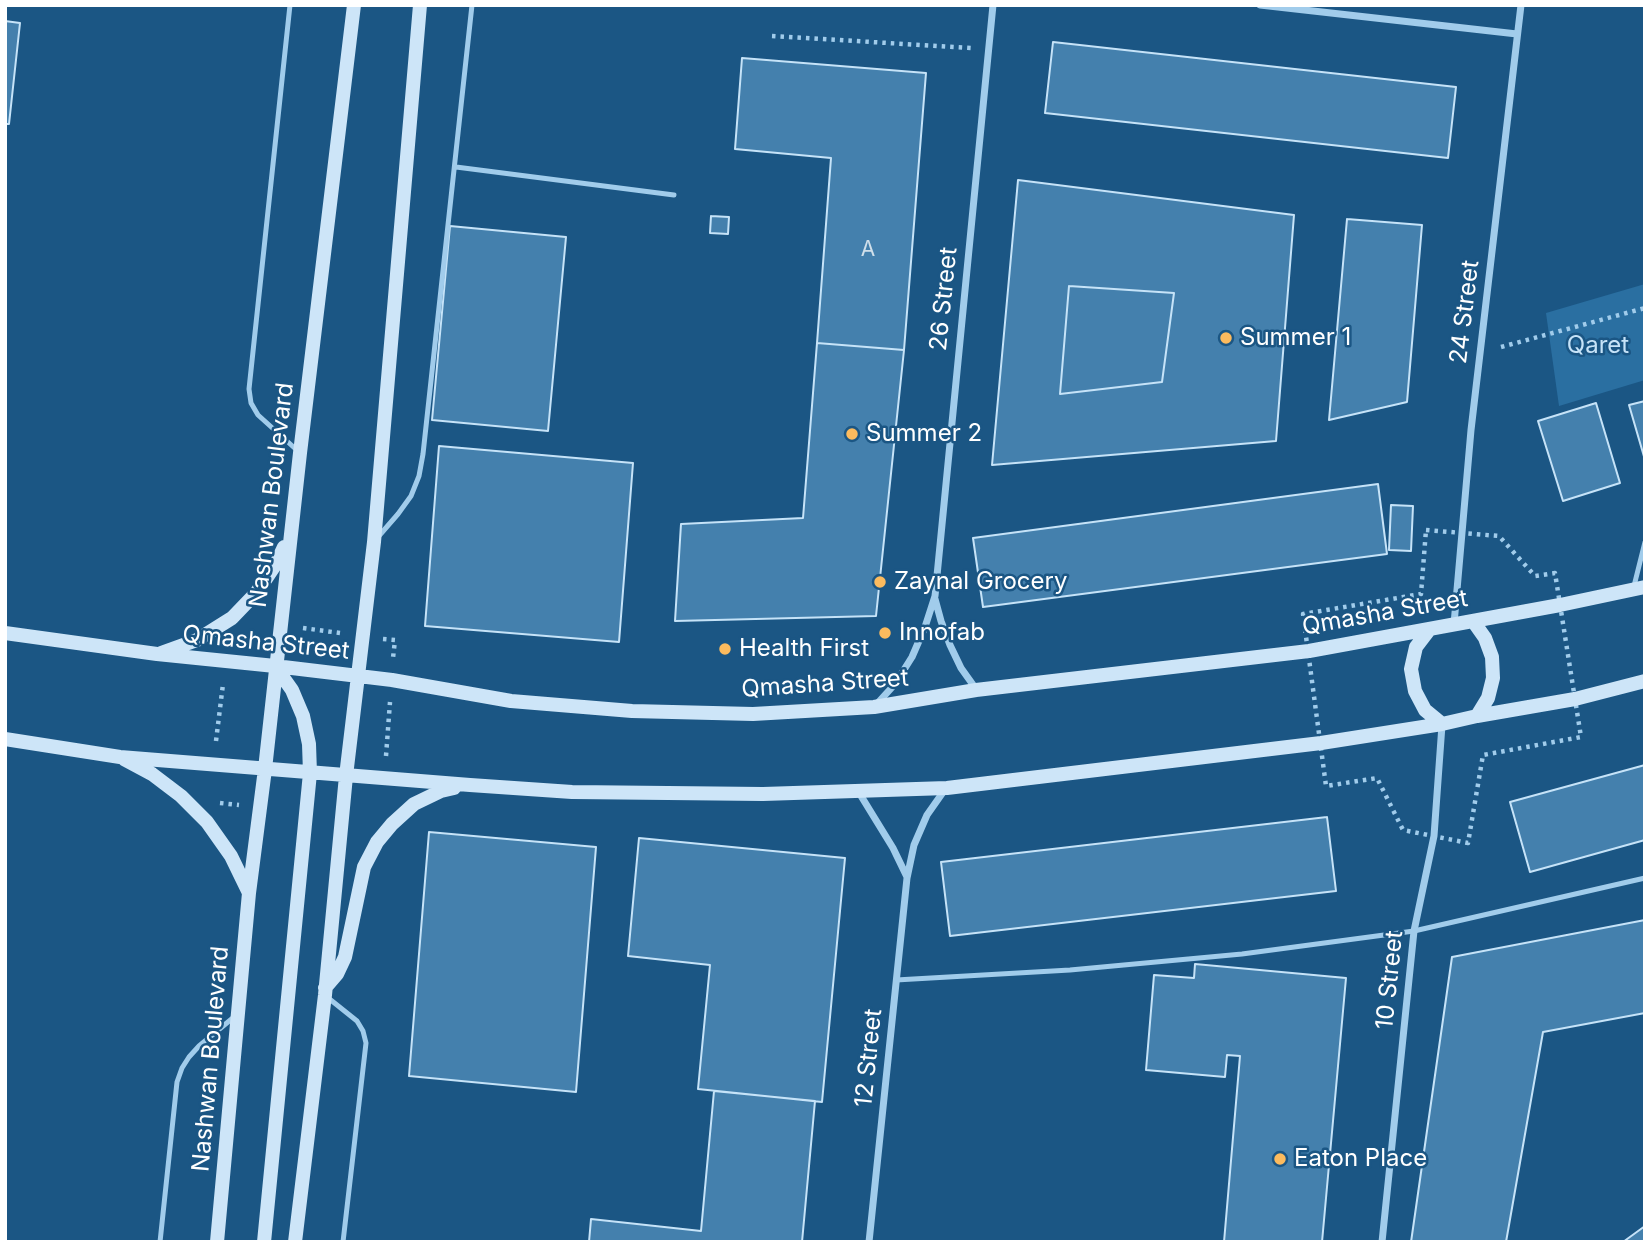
<!DOCTYPE html>
<html>
<head>
<meta charset="utf-8">
<style>
  body { margin:0 }
  #map { position:relative; width:1650px; height:1247px; overflow:hidden; background:#1b5684; font-family:Inter,sans-serif }
  canvas { display:block }
  .frame { position:absolute; inset:0; border:7px solid #fff; pointer-events:none }
</style>
</head>
<body>
<div id="map">
<canvas width="1650" height="1247"></canvas>
<div class="frame"></div>
</div>
<script>
const ctx = document.querySelector('canvas').getContext('2d');
ctx.lineJoin = 'round';
function fill(path, color) { ctx.fillStyle = color; ctx.fill(path, 'evenodd'); }
const toPath = rows => new Path2D(rows.map(r => 'M' + r).join(''));
function strokePath(path, color, width, dash) { ctx.strokeStyle = color; ctx.lineWidth = width; ctx.lineCap = dash ? 'butt' : 'round'; ctx.setLineDash(dash || []); ctx.stroke(path); }
function label(font, color, halo, rows, align = 'center') {
  ctx.font = font + ' Inter,sans-serif'; ctx.lineWidth = 5; ctx.setLineDash([]); ctx.textBaseline = 'middle'; ctx.strokeStyle = halo; ctx.fillStyle = color; for (const [text, x, y, turn = 0] of rows) {
    ctx.save(); ctx.translate(x, y); ctx.rotate((+turn || 0) * Math.PI / 180); ctx.textAlign = isNaN(turn) ? turn : align; if (halo) ctx.strokeText(text, 0, 0); ctx.fillText(text, 0, 0); ctx.restore();
  }
}
const green = toPath([
  [1645,284,1645,380,1559,406,1546,313]
]);
const building = toPath([
  [5,21,20,23,9,124,5,124,5,21],
  [1053,42,1456,87,1448,158,1045,113,1053,42],
  [742,58,926,73,904,350,817,343,831,158,735,149,742,58],
  [1018,180,1294,215,1276,441,992,465,1018,180],
  [1069,286,1174,293,1162,382,1060,394,1069,286],
  [711,216,729,217,728,234,710,233,711,216],
  [1347,219,1422,225,1407,402,1329,420,1347,219],
  [450,226,566,237,548,431,432,420,450,226],
  [1069,286,1174,293,1162,382,1060,394,1069,286],
  [817,343,904,350,876,616,675,621,681,524,803,518,817,343],
  [1645,401,1645,460,1629,405,1645,401],
  [1596,403,1620,483,1563,501,1538,421,1596,403],
  [439,446,633,463,619,642,425,626,439,446],
  [1378,484,1387,554,983,607,973,538,1378,484],
  [1391,505,1413,506,1411,551,1389,550,1391,505],
  [1645,765,1645,840,1530,872,1510,802,1645,765],
  [1327,817,1336,891,950,936,941,862,1327,817],
  [429,832,596,847,576,1092,409,1076,429,832],
  [639,838,845,858,822,1102,698,1089,710,965,628,956,639,838],
  [1645,920,1645,1013,1543,1032,1506,1242,1411,1242,1452,957,1645,920],
  [1195,964,1346,978,1322,1242,1224,1242,1240,1056,1227,1055,1225,1077,1146,1070,1154,975,1194,978,1195,964],
  [714,1091,815,1101,802,1242,589,1242,591,1219,701,1231,714,1091],
  [1645,1226,1645,1242,1623,1242,1645,1226]
]);
const path = toPath([
  [772,36,971,48],
  [1501,347,1645,308],
  [1426,530,1499,536,1535,576,1555,573,1581,737,1483,755,1468,843,1403,830,1377,778,1326,786,1303,614,1421,594,1426,530],
  [303,628,340,633],
  [383,639,395,640,393,658],
  [216,741,223,684],
  [386,756,390,702],
  [220,803,239,805]
]);
const lane = toPath([
  [290,5,249,389,251,403,258,415,299,452],
  [456,167,674,195],
  [378,537,398,514,411,496,419,476,423,454,472,5],
  [1634,586,1645,542],
  [896,980,1070,970,1242,954,1414,931,1645,878],
  [327,997,357,1021,363,1031,366,1043,343,1242],
  [160,1242,177,1082,182,1068,189,1057,199,1046,234,1017]
]);
const street = toPath([
  [1260,5,1517,34],
  [935,599,941,621,950,645,961,668,976,689],
  [1454,624,1471,430,1521,5],
  [875,706,895,684,912,657,925,627,935,596,993,5],
  [858,791,893,848,907,877],
  [869,1242,907,878,914,845,927,815,946,788],
  [1382,1242,1414,931,1434,836,1442,725]
]);
const secondary = toPath([
  [1473,621,1485,638,1492,657,1493,678,1488,698,1477,716],
  [1429,630,1416,647,1411,669,1415,691,1425,710,1442,724],
  [5,633,157,654,275,666,392,680,511,701,632,711,753,714,874,707,976,690,1309,651,1560,605,1645,587],
  [161,653,197,640,232,618,257,592,277,562,284,547],
  [5,739,120,757,470,785,572,792,763,794,947,788,1321,743,1442,724,1477,716,1575,699,1645,681],
  [124,759,152,774,181,796,207,822,231,856,249,893],
  [325,988,337,974,345,957,364,867,377,842,392,824,414,804,441,791,454,788],
  [217,1242,249,893,265,769,300,453,354,5],
  [264,1242,310,773,309,744,303,716,292,690,275,666],
  [295,1242,325,995,346,776,374,542,420,5]
]);
const markers = [
  [1226,338,7,"#fcbb5e"],
  [852,434,7,"#fcbb5e"],
  [880,582,7,"#fcbb5e"],
  [885,633,7,"#fcbb5e"],
  [725,649,7,"#fcbb5e"],
  [1280,1159,7,"#fcbb5e"]
];
const numberNames = [
  ["A",868,250]
];
const streetNames = [
  ["26 Street",944,299,-84],
  ["24 Street",1465,312,-83],
  ["Nashwan Boulevard",272,495,-83],
  ["Qmasha Street",1385,613,-10],
  ["Qmasha Street",266,643,6],
  ["Qmasha Street",825,684,-4],
  ["10 Street",1390,980,-84],
  ["12 Street",869,1058,-84],
  ["Nashwan Boulevard",211,1059,-85]
];
const poiNames = [
  ["Summer 1",1240,338],
  ["Summer 2",866,434],
  ["Zaynal Grocery",894,582],
  ["Innofab",899,633],
  ["Health First",739,649],
  ["Eaton Place",1294,1159]
];
const parkNames = [
  ["Qaret",1598,346]
];
fill(green, '#2a6fa1');
fill(building, '#4480ad');
strokePath(building, '#c6e3f8', 2);
strokePath(path, '#a1cceb', 4.5, [3.5, 5]);
strokePath(lane, '#a1cceb', 5);
strokePath(street, '#a1cceb', 7);
strokePath(secondary, '#cde5f8', 14);
for (const [x, y, r, color] of markers) { const dot = new Path2D(); dot.arc(x, y, r, 0, 2 * Math.PI); ctx.fillStyle = color; ctx.fill(dot); strokePath(dot, '#1b5684', 2.5); }
label('21px', '#d0dfea', null, numberNames);
label('24px', '#fff', '#1b5684', streetNames);
label('24px', '#fff', '#1b5684', poiNames, 'left');
label('24px', '#c6e3f8', '#1b5684', parkNames);
</script>
</body>
</html>
